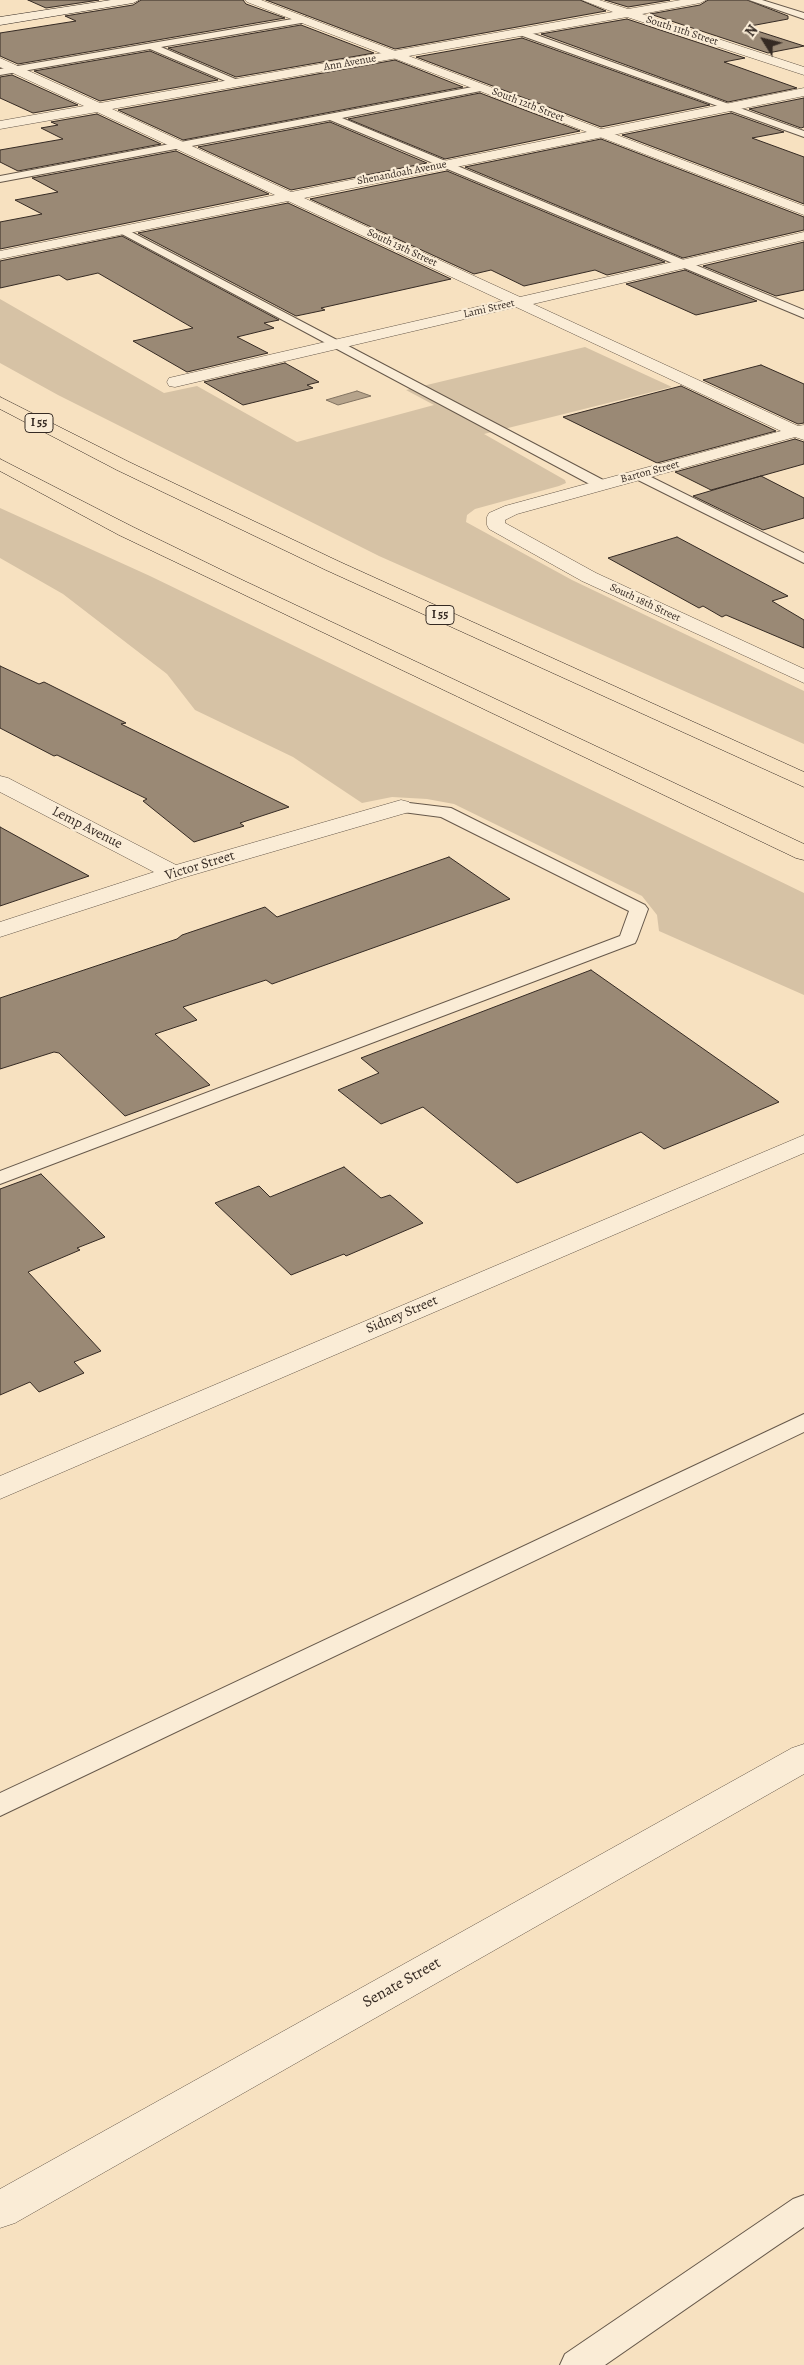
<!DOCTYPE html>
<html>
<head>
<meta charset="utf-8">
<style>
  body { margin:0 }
  #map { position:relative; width:804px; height:2365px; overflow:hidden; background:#f7e1c0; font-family:Alegreya,serif }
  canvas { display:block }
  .north { position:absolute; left:739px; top:15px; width:50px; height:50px; -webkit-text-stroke:4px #faecd6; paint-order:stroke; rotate:306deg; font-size:14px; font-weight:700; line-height:20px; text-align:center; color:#352a23 }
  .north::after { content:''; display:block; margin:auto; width:18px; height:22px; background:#352a23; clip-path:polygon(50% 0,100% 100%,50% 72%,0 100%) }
</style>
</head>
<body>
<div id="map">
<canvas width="804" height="2365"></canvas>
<div class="north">N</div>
</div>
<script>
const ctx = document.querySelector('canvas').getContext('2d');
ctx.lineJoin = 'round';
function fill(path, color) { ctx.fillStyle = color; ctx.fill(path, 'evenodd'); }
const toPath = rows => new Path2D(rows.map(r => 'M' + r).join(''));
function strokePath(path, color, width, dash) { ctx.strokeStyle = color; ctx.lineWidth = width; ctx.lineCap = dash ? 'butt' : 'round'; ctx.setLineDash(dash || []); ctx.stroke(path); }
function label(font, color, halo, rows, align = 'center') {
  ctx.font = font + ' Alegreya,serif'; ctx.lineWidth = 4.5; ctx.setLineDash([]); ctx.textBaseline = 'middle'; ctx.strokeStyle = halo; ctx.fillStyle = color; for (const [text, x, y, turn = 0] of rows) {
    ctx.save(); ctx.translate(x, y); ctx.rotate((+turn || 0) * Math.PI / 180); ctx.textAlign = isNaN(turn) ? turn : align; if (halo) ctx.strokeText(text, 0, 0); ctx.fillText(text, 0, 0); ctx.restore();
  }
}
const green = toPath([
  [0,299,164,393,197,386,297,442,434,405,406,390,585,347,672,387,484,434,565,480,566,483,559,486,475,509,467,515,466,522,572,580,804,691,804,744,379,556,58,395,0,363],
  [0,508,150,576,804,893,804,995,659,931,657,915,642,896,454,804,427,799,392,797,362,803,293,757,195,710,167,674,63,594,0,558]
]);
const water = toPath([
  [357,391,371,396,338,405,326,400,357,391]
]);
const building = toPath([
  [28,0,99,0,46,8,28,0],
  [141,0,243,0,246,4,285,18,18,64,0,56,0,33,76,21,65,16,133,5,141,0],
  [266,0,580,0,606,11,395,49,266,0],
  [605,0,670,0,628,7,605,0],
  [708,0,747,0,788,16,788,19,745,27,804,46,768,53,650,14,700,5,708,0],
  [627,19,745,58,724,62,797,88,728,102,541,34,627,19],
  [301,25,374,53,236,77,168,48,301,25],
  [522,38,710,105,601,127,416,57,522,38],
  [150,51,218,80,100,101,34,71,150,51],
  [395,60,463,87,183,140,118,110,395,60],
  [12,75,78,105,33,113,0,98,0,77,12,75],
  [480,93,580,131,445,159,348,119,480,93],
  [804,98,804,127,801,128,749,109,804,98],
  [731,113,784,132,752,138,804,157,804,204,622,135,731,113],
  [97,114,161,144,18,171,0,162,0,150,63,139,41,128,58,125,51,122,97,114],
  [330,122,427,163,291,190,198,147,330,122],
  [601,139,804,217,804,230,683,258,465,167,601,139],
  [176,151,269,194,0,249,0,222,42,214,15,200,58,192,32,178,176,151],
  [447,171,665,262,607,275,595,270,524,286,491,270,474,274,310,199,447,171],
  [288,203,451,279,321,308,325,310,296,316,138,233,288,203],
  [122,236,279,320,264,323,274,328,237,337,268,353,187,372,133,341,193,328,98,273,67,280,59,275,0,288,0,261,122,236],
  [804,242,804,290,776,296,703,266,804,242],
  [685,270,757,301,696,315,626,284,685,270],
  [285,363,319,382,307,385,313,388,243,405,204,382,285,363],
  [761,365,804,384,804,423,798,424,703,380,761,365],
  [681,386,776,431,657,463,563,417,681,386],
  [795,439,804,442,804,464,711,490,675,472,795,439],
  [761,476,804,498,804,518,763,530,693,496,761,476],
  [677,537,788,596,772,601,804,620,804,648,726,615,722,617,703,606,699,608,608,558,677,537],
  [0,666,39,684,44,682,126,723,121,724,289,807,240,823,244,826,194,842,143,801,147,799,57,755,54,756,0,728,0,666],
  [0,827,89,876,0,906,0,827],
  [449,857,510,899,272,984,266,980,183,1007,197,1020,155,1034,210,1085,125,1116,59,1053,54,1052,0,1069,0,998,177,939,182,935,265,907,277,917,449,857],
  [591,970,779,1102,664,1149,641,1132,517,1183,423,1107,381,1124,338,1090,379,1073,361,1058,591,970],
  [344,1167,381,1198,390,1195,423,1223,346,1256,344,1254,291,1275,215,1203,259,1186,270,1197,344,1167],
  [41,1174,105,1237,77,1248,80,1250,28,1272,101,1351,74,1362,84,1373,39,1392,30,1382,0,1395,0,1189,41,1174]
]);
const service = toPath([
  [749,0,762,0,804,13,804,19,749,0],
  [304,17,307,18,307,22,161,47,240,81,240,85,237,86,150,49,0,75,0,69,304,17],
  [517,30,523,30,804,131,804,137,517,34,517,30],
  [483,85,488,88,486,90,342,118,804,310,804,318,330,120,0,182,0,176,483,85],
  [122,227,607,482,609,485,602,489,597,488,118,232,116,230,122,227],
  [639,471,804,553,804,563,634,478,632,475,634,472,639,471],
  [401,802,451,808,645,905,648,909,637,939,635,943,0,1184,0,1171,620,936,629,911,441,817,395,811,392,807,395,803,401,802],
  [804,1414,804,1432,0,1816,0,1793,804,1414],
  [804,2195,804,2227,605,2365,560,2365,565,2354,793,2199,804,2195]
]);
const minor = toPath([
  [582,0,599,0,628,9,681,0,706,0,700,3,642,14,804,67,804,75,627,17,112,109,291,192,804,88,804,96,304,198,520,297,804,232,804,240,533,304,798,426,804,425,804,440,795,437,517,514,505,520,505,523,596,573,804,669,804,683,582,581,489,529,487,525,487,517,489,513,505,506,781,431,516,307,175,387,169,386,167,382,169,378,503,301,288,201,0,259,0,251,275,195,97,112,0,129,0,121,84,106,0,67,0,58,100,103,613,12,582,0],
  [0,776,8,778,176,865,401,800,409,802,412,807,409,812,182,878,0,937,0,922,154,872,0,792,0,776],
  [804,1744,804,1774,15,2223,0,2228,0,2189,792,1748,804,1744]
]);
const tertiary = toPath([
  [245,0,261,0,804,206,804,215,247,2,245,0],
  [804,1135,804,1153,0,1499,0,1476,804,1135]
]);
const secondary = toPath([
  [111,0,139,0,133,3,0,25,0,17,111,0]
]);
const motorway = toPath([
  [0,397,129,462,340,562,804,772,804,787,326,570,117,470,0,409,0,397],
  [0,459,133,527,238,578,804,844,804,860,796,858,119,535,0,471,0,459]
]);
const farStreetnames = [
  ["South 11th Street",682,31,18],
  ["Ann Avenue",350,63,-10],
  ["South 12th Street",528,105,21],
  ["Shenandoah Avenue",402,173,-11],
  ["South 13th Street",402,248,25],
  ["Lami Street",489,309,-13],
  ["Barton Street",650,472,-15],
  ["South 18th Street",645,603,25]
];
const shields = [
  [39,423,28],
  [440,615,28]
];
const shieldNames = [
  ["I 55",39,423],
  ["I 55",440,615]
];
const streetNames = [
  ["Lemp Avenue",87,828,27],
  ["Victor Street",200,866,-17],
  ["Sidney Street",402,1315,-23]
];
const nearStreetnames = [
  ["Senate Street",402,1983,-29]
];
fill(green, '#d6c2a5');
fill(water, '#b5a38b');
strokePath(water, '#827361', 1);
fill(building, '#9a8975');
strokePath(building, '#352a23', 1);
strokePath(service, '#66584a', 2);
strokePath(minor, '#66584a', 1);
strokePath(tertiary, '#66584a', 1);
strokePath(secondary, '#352a23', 1);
strokePath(motorway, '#352a23', 1);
fill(service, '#faecd6');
fill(minor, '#faecd6');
fill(tertiary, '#faecd6');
fill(secondary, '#faecd6');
fill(motorway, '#f7e1c0');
label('11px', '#352a23', '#faecd6', farStreetnames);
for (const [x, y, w] of shields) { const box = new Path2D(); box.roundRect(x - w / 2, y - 9.5, w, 19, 4); ctx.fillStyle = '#faecd6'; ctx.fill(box); strokePath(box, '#352a23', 1); }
label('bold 12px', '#352a23', null, shieldNames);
label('14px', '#352a23', '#faecd6', streetNames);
label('16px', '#352a23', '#faecd6', nearStreetnames);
</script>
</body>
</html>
